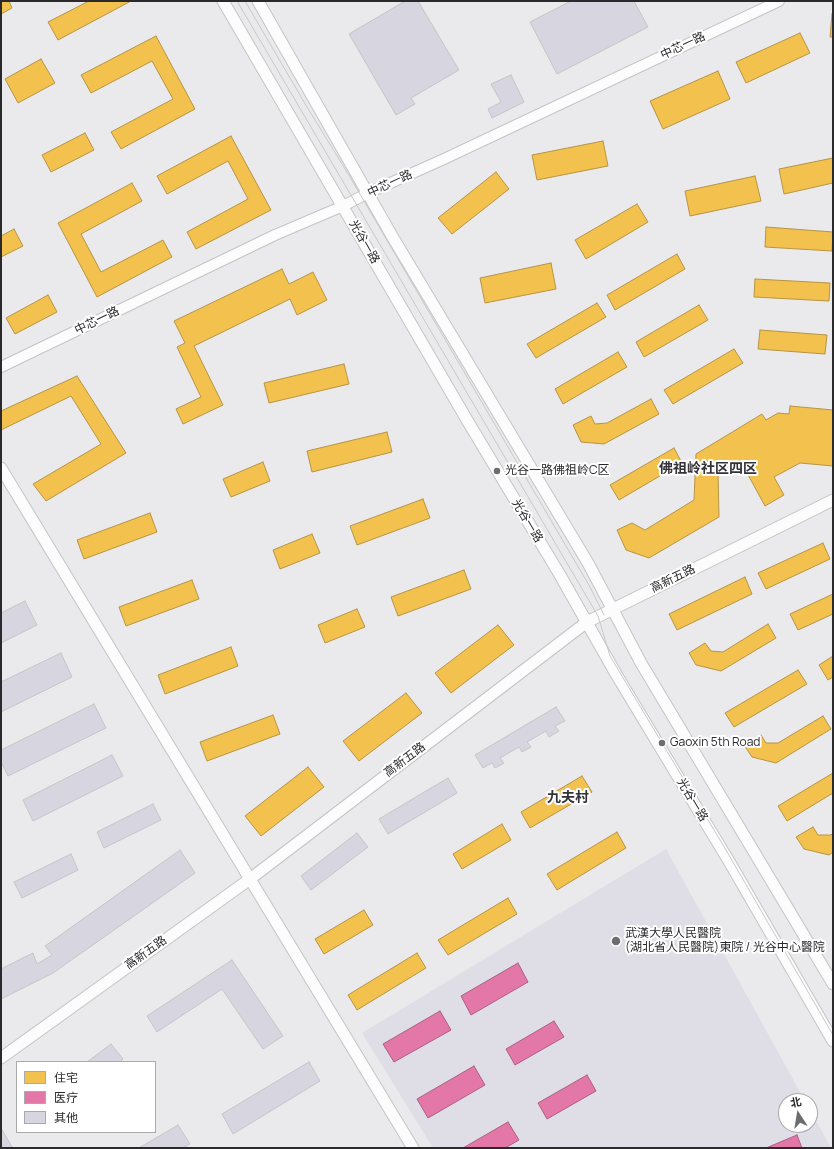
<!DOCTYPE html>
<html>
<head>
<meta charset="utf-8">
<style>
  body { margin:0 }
  #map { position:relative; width:834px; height:1149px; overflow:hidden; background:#eaeaed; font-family:Manrope,"Noto Sans SC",sans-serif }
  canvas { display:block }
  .frame { position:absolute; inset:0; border:2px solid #2a2a2c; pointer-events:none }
  .legend { position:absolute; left:16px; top:1061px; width:140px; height:72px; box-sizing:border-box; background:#fff; border:1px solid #aaaaab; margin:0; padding:5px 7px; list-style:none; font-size:12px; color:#2a2a2c }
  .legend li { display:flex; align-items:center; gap:8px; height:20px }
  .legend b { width:20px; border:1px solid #aaaaab }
  .north { position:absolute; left:778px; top:1093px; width:40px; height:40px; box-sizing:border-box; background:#fff; border:1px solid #aaaaab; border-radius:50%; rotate:348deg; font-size:11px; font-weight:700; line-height:16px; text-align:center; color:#2a2a2c }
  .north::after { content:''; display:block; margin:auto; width:14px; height:18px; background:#6d6d70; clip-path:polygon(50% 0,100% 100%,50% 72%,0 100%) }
</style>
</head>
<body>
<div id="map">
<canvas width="834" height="1149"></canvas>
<div class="frame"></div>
<ul class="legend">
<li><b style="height:11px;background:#f2c14e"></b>住宅</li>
<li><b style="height:11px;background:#e377a8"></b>医疗</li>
<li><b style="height:11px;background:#d6d5e0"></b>其他</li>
</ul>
<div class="north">北</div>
</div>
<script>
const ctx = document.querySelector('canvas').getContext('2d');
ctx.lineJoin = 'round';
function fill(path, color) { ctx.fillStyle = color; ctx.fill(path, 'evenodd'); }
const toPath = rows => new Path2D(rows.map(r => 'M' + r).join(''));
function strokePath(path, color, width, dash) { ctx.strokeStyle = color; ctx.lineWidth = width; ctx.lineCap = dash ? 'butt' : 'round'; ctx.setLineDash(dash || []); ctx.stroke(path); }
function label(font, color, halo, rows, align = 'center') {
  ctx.font = font + ' Manrope,"Noto Sans SC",sans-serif'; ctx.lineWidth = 4; ctx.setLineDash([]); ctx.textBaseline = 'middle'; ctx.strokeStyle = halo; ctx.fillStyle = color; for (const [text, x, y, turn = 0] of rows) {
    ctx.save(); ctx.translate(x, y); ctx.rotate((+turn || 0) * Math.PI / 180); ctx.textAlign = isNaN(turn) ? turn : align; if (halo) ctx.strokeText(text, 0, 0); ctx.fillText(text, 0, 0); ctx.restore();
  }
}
const built = toPath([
  [666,849,805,1101,786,1101,786,1125,810,1125,810,1109,831,1148,433,1148,362,1033]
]);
const homes = toPath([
  [1,1,9,1,12,8,1,14,1,1],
  [89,1,131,1,58,40,48,22,89,1],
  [832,14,833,14,833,37,830,37,832,14],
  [800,33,810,53,746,83,736,62,800,33],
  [156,36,195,109,121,149,111,132,173,99,152,61,91,93,81,75,156,36],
  [41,59,55,83,18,103,5,79,41,59],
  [718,71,730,99,663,129,650,101,718,71],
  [85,133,94,150,51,172,42,155,85,133],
  [231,136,271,210,196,249,187,232,248,199,228,161,167,194,157,176,231,136],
  [603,141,608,166,537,180,532,155,603,141],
  [833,158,833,183,784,194,779,169,833,158],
  [496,172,509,189,452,234,438,218,496,172],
  [755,176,761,201,690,216,685,191,755,176],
  [132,183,142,201,81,234,101,272,163,240,172,257,97,297,58,223,132,183],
  [637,204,648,222,586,259,575,240,637,204],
  [766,227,833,232,832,251,765,247,766,227],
  [14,229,23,246,1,257,1,236,14,229],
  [677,254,685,269,615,310,607,295,677,254],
  [551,263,556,289,485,303,480,278,551,263],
  [282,269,289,284,313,272,327,300,297,315,290,299,194,346,223,405,183,424,176,409,201,397,177,347,185,343,174,321,282,269],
  [755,279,830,283,829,301,754,297,755,279],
  [48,295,57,312,15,334,6,318,48,295],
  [597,303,606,317,536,358,527,344,597,303],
  [699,305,708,320,644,357,636,342,699,305],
  [760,330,827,335,825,354,758,349,760,330],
  [734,349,743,363,673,404,664,390,734,349],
  [618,352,627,367,563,404,555,389,618,352],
  [344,364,349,384,269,403,264,383,344,364],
  [77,376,126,453,46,501,33,484,101,444,71,396,1,430,1,411,77,376],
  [651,399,659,414,604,444,581,442,573,425,591,416,595,424,607,423,651,399],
  [790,406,833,410,833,466,800,463,774,477,784,495,765,506,740,460,718,472,719,517,649,558,626,550,617,530,632,523,645,530,694,500,696,454,762,414,766,420,778,413,789,414,790,406],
  [387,432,392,452,312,472,307,451,387,432],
  [674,448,682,463,619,500,610,485,674,448],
  [263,462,270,481,231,497,223,479,263,462],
  [423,499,430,518,357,545,350,526,423,499],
  [150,513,157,532,84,559,77,540,150,513],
  [312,534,320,553,280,569,273,550,312,534],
  [823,543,830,559,766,589,758,573,823,543],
  [464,570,471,589,398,616,391,597,464,570],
  [745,577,752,594,677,630,669,614,745,577],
  [192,580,199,599,126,626,119,607,192,580],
  [833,594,833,614,798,630,790,614,833,594],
  [357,609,365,627,325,643,318,625,357,609],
  [768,624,776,638,721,671,696,665,689,653,705,643,711,651,723,652,768,624],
  [498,625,514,645,451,693,435,673,498,625],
  [231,647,238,666,165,694,158,675,231,647],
  [833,656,833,677,828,680,819,665,833,656],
  [798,670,807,684,734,727,725,713,798,670],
  [406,693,422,713,359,761,343,741,406,693],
  [273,715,280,734,207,761,200,742,273,715],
  [823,716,831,729,776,763,752,757,744,745,761,735,766,743,778,743,823,716],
  [308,767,324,787,261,836,245,816,308,767],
  [833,773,833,793,787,821,778,806,833,773],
  [582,776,592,792,530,828,521,812,582,776],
  [502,824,511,840,462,869,453,854,502,824],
  [813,827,818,835,830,835,833,834,833,852,829,855,804,849,796,837,813,827],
  [617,832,626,848,557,890,547,874,617,832],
  [508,898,517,914,448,955,438,940,508,898],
  [364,910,373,925,324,954,315,939,364,910],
  [417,953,426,968,357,1010,348,995,417,953]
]);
const health = toPath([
  [518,963,528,982,471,1015,461,996,518,963],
  [440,1011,451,1030,394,1062,383,1044,440,1011],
  [554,1021,564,1037,515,1065,506,1049,554,1021],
  [474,1066,485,1085,428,1118,417,1099,474,1066],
  [587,1075,596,1091,547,1119,538,1103,587,1075],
  [508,1122,519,1140,505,1148,463,1148,508,1122],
  [797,1135,802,1148,766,1148,797,1135]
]);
const building = toPath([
  [405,1,418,1,459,70,411,98,415,104,396,115,349,34,405,1],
  [571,1,634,1,648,27,557,74,530,22,571,1],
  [511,75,524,102,492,118,488,109,501,102,491,84,511,75],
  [25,601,37,625,1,643,1,613,25,601],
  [61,653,72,677,1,712,1,682,61,653],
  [94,704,106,728,8,776,1,762,1,750,94,704],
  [556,707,565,721,555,726,559,731,549,737,546,731,527,742,531,747,522,752,519,747,500,758,504,763,495,768,492,763,483,768,475,755,556,707],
  [112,755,123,776,33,821,23,800,112,755],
  [448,778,457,793,388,834,379,819,448,778],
  [153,804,161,820,104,848,97,832,153,804],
  [357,833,368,847,311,890,301,876,357,833],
  [180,850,195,873,53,973,1,999,1,969,33,953,37,964,52,955,45,946,180,850],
  [71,854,78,870,22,898,14,882,71,854],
  [232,960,283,1036,263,1049,222,989,157,1032,147,1016,232,960],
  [111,1044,123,1059,120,1062,87,1062,111,1044],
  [309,1062,320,1081,233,1134,222,1114,309,1062],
  [178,1125,190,1144,183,1148,139,1148,178,1125],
  [1,1128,12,1147,9,1148,1,1148,1,1128]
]);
const tertiary = toPath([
  [1,367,275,235,343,206,368,193,444,159,779,1]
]);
const secondary = toPath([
  [223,1,467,420,560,575,616,674,730,863,833,1041],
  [258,1,392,236,588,563,641,663,833,984],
  [1,468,413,1148],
  [1,1058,250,879,587,622,833,500]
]);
const tram = toPath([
  [237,1,598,616,610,656,726,850,833,1035],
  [245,1,307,107,347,172,590,587,604,615]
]);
const markers = [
  [497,471,4,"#6d6d70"],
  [662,743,4,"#6d6d70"],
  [616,941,5,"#6d6d70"]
];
const streetNames = [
  ["中芯一路",683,46,-25],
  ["中芯一路",390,184,-25],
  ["光谷一路",364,242,60],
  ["中芯一路",97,321,-26],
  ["光谷一路",527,521,59],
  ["高新五路",673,579,-26],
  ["高新五路",405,760,-37],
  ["光谷一路",692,800,59],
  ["高新五路",146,953,-36]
];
const poiNames = [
  ["光谷一路佛祖岭C区",505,471],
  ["Gaoxin 5th Road",670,743],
  ["武漢大學人民醫院",625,934],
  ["(湖北省人民醫院)東院 / 光谷中心醫院",625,948]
];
const quarterNames = [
  ["佛祖岭社区四区",708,469],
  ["九夫村",568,798]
];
fill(built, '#dfdee7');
fill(homes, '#f2c14e');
strokePath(homes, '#b69444', 1);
fill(health, '#e377a8');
strokePath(health, '#ac6083', 1);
fill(building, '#d6d5e0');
strokePath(building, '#c5c5c6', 1);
strokePath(tertiary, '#c4c4c6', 12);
strokePath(secondary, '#c4c4c6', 13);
strokePath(tertiary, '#fcfcfc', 10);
strokePath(secondary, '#fcfcfc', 11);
strokePath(tram, '#c8c8c8', 1);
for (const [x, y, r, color] of markers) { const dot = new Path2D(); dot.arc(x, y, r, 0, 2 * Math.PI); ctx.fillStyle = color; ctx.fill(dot); strokePath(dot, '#fff', 1.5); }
label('12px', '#2a2a2c', '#fff', streetNames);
label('12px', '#2a2a2c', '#fff', poiNames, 'left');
label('bold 14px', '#333237', '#fff', quarterNames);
</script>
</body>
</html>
